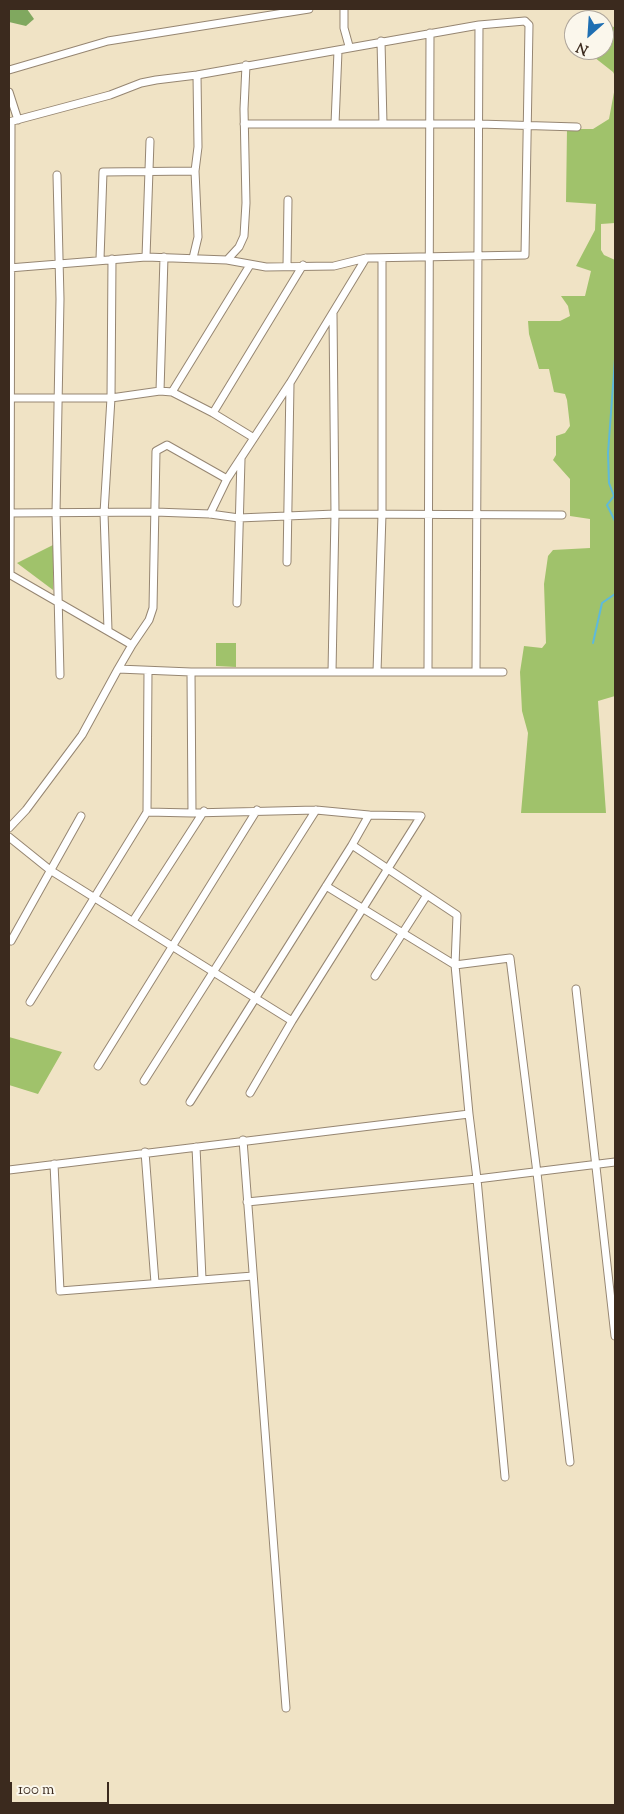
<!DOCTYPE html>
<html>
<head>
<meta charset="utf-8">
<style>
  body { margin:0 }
  #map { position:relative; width:624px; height:1814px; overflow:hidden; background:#f0e3c5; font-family:"Sorts Mill Goudy",serif }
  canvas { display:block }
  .frame { position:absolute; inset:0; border:10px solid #3b2a1e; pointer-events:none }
  .north { position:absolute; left:564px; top:10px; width:50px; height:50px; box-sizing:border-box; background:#fbf7ec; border:1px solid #aea59a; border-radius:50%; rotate:206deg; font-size:14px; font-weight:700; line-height:20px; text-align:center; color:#3b2a1e }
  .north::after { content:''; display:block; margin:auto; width:18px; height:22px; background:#1f6fb2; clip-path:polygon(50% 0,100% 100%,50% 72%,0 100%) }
  .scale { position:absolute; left:10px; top:1782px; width:99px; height:22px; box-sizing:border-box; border:2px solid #3b2a1e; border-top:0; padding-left:6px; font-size:15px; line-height:18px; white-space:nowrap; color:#3b2a1e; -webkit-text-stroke:4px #fbf7ec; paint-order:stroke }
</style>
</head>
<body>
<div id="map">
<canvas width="624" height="1814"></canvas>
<div class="frame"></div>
<div class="north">N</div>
<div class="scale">100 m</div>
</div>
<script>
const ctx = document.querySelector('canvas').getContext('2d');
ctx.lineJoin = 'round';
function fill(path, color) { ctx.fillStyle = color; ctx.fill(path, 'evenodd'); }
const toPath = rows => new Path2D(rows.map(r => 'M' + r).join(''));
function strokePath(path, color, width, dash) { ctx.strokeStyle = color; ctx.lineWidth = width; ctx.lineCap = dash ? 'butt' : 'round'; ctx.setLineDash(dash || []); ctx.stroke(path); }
const green = toPath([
  [604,26,615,27,615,76,613,72,585,50,604,50],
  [615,87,615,223,601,224,601,250,604,255,615,260,615,696,598,701,606,813,521,813,528,733,522,711,520,672,524,646,542,648,546,643,544,584,548,556,553,550,590,548,590,519,570,516,570,479,553,460,556,455,556,436,565,433,570,426,567,400,565,394,554,392,549,369,539,369,529,334,528,321,560,321,570,316,568,306,561,296,585,296,591,271,576,266,595,230,596,204,566,202,567,129,593,129,609,119],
  [53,545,53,590,17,563],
  [216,643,236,643,236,667,216,666],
  [9,1037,62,1052,38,1094,9,1085]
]);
const forest = toPath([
  [9,9,27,9,34,19,26,26,9,22]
]);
const stream = toPath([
  [615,359,608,453,609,483,614,496,607,505,615,521],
  [615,522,615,545],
  [593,643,602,603,615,594]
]);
const minor = toPath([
  [344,9,344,28,349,46],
  [381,41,383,124],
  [9,70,108,41,309,9],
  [9,92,18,120],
  [9,122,110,95,141,83,156,80,197,75,479,25,525,21,529,25,525,255,366,258,334,266,266,267,227,260,146,257,9,268],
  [244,124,479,124,577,127],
  [335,124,338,51],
  [57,175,60,299,56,513,60,675],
  [146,257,150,141],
  [193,258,198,237,195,171,198,147,197,75],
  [100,259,103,172,195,171],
  [227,260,239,247,244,236,246,203,244,109,246,65],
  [287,266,288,200],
  [160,391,164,257],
  [9,398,111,398,160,391,172,392],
  [213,413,172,392,250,265],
  [254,438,213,413,303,265],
  [9,513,155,512,210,514,239,518,335,514,562,515],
  [210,514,227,479,290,383,366,258],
  [287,562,290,384],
  [9,574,132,645,118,669,191,672,192,813,316,810,369,815,352,845,457,915,455,965,510,958,537,1173,570,1462],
  [10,575,11,122],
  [237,603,241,459],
  [108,630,104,513,111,398,112,259],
  [132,645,149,620,153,608,156,451,167,445,227,479],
  [191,672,503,672],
  [332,672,335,514,333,314],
  [377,672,382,514,382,258],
  [428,672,430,33],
  [476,672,479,25],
  [147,812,192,813],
  [9,828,26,810,82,735,118,669],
  [9,837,50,870,292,1021,421,816,369,815],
  [326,886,455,965,469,1114],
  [133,921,204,811],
  [11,941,81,816],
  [375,976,427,895],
  [576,989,615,1336],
  [30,1002,147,812,148,671],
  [98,1066,257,810],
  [144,1081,316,810],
  [250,1093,292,1021],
  [190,1102,352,845],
  [243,1140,286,1708],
  [196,1147,202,1279],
  [145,1152,155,1283],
  [54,1164,60,1291,253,1276],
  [9,1170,469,1114,477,1179,615,1162],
  [247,1202,477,1179,505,1477]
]);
fill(green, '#a0c26b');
fill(forest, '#80a85f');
strokePath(stream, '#5eb9db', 2);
strokePath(minor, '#968672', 9);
strokePath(minor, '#fff', 7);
</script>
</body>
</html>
